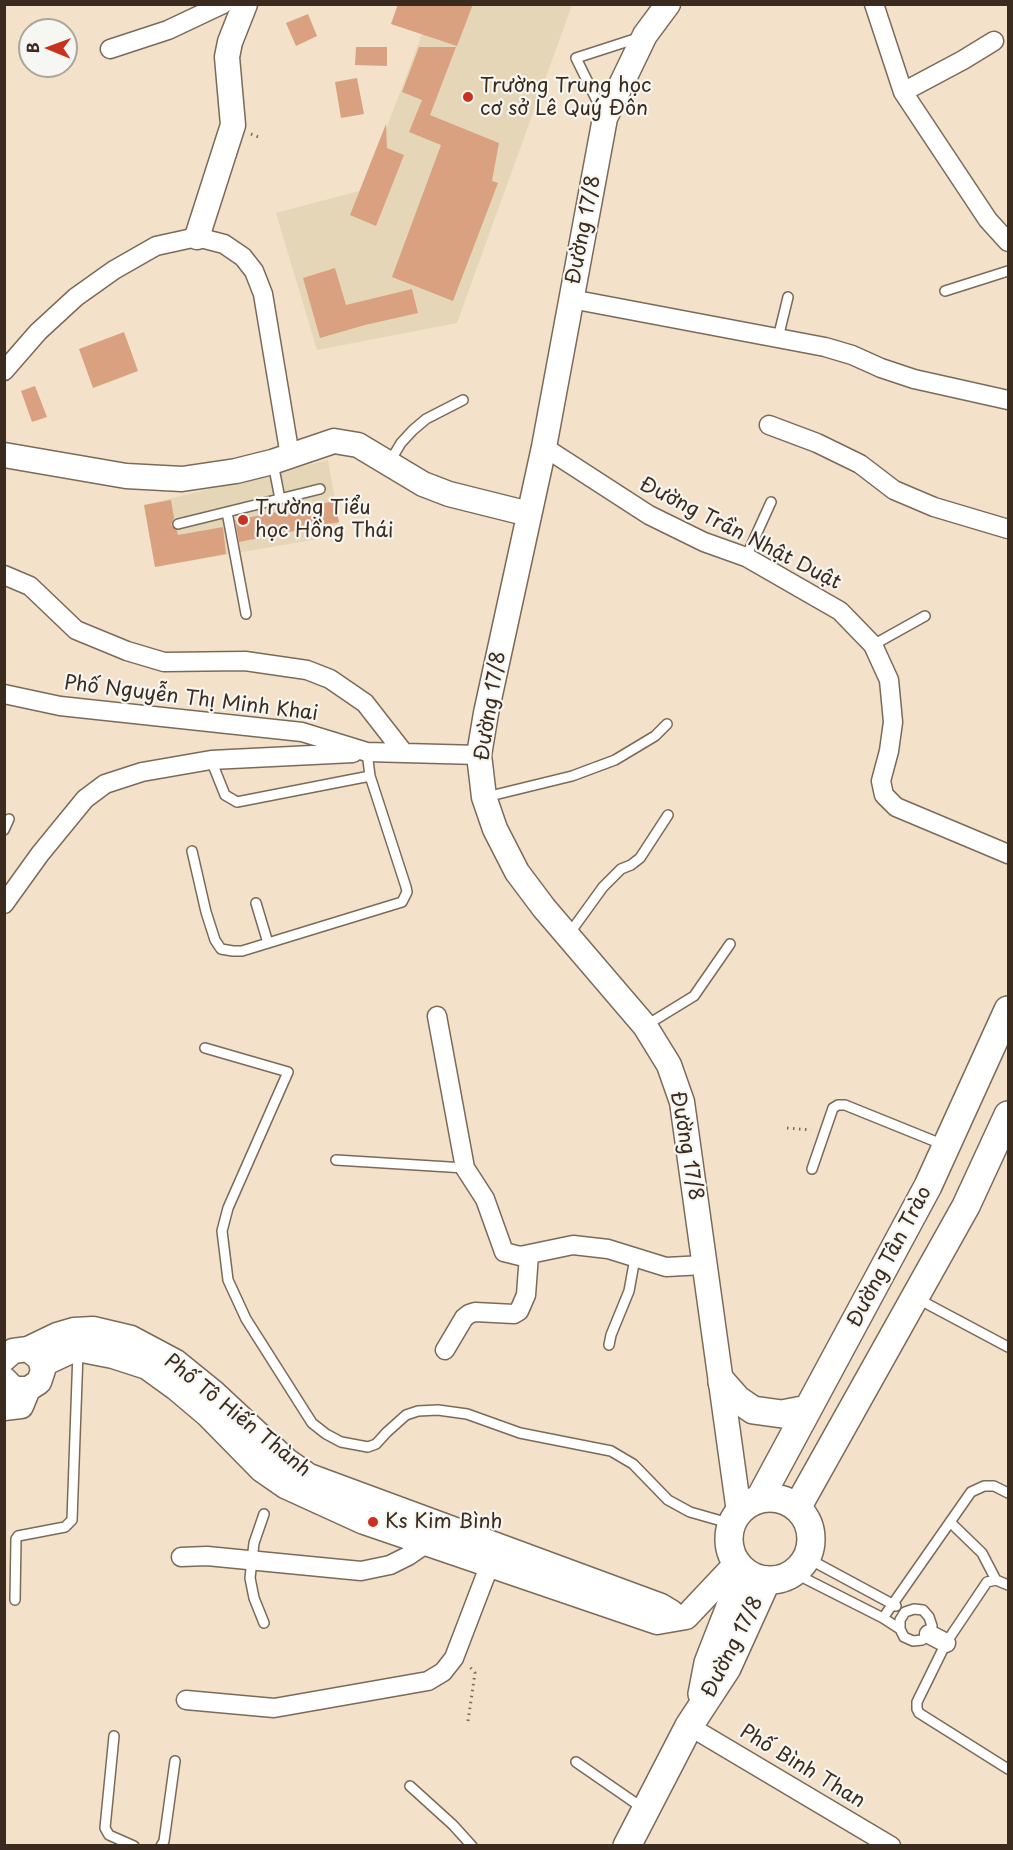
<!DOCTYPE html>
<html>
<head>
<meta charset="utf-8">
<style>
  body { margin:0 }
  #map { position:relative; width:1013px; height:1850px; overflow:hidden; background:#f3e1c9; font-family:"Playpen Sans",sans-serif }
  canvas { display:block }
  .frame { position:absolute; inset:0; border:6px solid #3b2a1e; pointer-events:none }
  .north { position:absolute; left:18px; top:18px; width:60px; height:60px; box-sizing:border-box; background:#f6f6f2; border:2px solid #aba49d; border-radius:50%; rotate:271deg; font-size:16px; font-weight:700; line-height:24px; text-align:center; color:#3b2a1e }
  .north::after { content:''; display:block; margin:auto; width:21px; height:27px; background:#c8321e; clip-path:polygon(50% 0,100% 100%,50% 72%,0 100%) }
</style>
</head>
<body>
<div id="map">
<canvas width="1013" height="1850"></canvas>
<div class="frame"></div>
<div class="north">B</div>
</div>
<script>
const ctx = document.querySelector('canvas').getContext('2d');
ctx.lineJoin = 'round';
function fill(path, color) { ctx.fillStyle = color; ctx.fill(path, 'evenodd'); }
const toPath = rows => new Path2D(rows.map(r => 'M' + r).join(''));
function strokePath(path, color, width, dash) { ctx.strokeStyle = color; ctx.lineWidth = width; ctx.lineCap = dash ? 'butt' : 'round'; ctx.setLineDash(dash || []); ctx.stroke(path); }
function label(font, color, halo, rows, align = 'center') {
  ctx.font = font + ' "Playpen Sans",sans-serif'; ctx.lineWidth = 4.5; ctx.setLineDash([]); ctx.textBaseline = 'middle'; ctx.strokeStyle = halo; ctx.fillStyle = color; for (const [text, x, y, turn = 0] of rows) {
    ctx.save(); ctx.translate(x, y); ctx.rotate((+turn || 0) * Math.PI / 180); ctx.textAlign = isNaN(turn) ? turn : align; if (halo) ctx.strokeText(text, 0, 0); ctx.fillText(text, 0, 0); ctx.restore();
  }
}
const built = toPath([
  [433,5,572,5,457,323,317,350,276,213,363,190],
  [328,460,341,535,155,567,144,505]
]);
const building = toPath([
  [398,4,473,4,457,46,391,24],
  [308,14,317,36,296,46,286,23],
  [356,47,387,47,387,66,355,65],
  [419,47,456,47,430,115,499,143,492,181,498,183,453,301,392,277,441,145,409,132,422,100,402,92],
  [357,78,364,114,341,118,335,82],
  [386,124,387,148,404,155,376,226,350,215],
  [335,268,346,305,412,289,418,313,365,325,320,338,303,278],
  [124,332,138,371,93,388,79,349],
  [35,386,47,417,32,422,21,391],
  [171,500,174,518,171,525,177,531,178,535,223,527,226,554,155,567,144,505],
  [335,501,339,522,239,542,235,520]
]);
const path = toPath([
  [251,134,261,138],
  [787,1128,811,1130],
  [468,1721,475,1673,469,1666]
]);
const service = toPath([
  [603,113,576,58,641,37],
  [945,291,1008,271],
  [778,338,788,297],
  [273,463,280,499],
  [389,463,401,443,413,430,426,419,463,400],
  [227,512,246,614],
  [178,524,320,489],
  [746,557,771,502],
  [873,645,925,616],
  [211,760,225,795,237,802,370,776],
  [486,797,572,776,615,760,655,736,667,724],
  [4,830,9,819],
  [192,851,206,912,215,940,221,949,233,951,242,951,402,902,407,892,406,887,370,776,367,752],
  [256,903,268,943],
  [569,934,603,887,621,869,631,865,640,858,668,815],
  [645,1026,694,996,730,944],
  [205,1048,288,1072,228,1208,222,1231,228,1280,246,1319,312,1423,326,1434,341,1442,368,1447,376,1444,387,1432,406,1415,418,1411,438,1410,467,1414,520,1433,611,1451,633,1464,668,1500,690,1512,732,1524],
  [336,1160,465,1168],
  [812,1169,833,1108,838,1105,845,1105,944,1145],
  [918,1299,1008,1347],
  [609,1345,611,1335,629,1291,635,1258],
  [264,1514,254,1543,250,1578,254,1598,264,1623],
  [950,1522,982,1553,996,1580],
  [807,1558,896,1606],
  [794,1573,883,1618,900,1629,904,1637,913,1641,922,1640,929,1634,932,1626,929,1617,923,1610,914,1609,905,1612,900,1620,900,1629],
  [1008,1585,996,1580,987,1582,946,1643,917,1702,917,1709,919,1713,1008,1769],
  [15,1600,16,1539,18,1536,65,1527,72,1520,78,1352],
  [883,1618,971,1492,984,1486,994,1486,1008,1493],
  [114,1736,105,1828,109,1835,134,1846],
  [576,1762,644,1809],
  [410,1786,453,1825,472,1846],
  [161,1846,164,1841,175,1761]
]);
const minor = toPath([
  [874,4,903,92,988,220,1008,242],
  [110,49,168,30,223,4],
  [903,92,963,60,994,41],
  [571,299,825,347,852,355,881,368,914,379,1008,400],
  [4,371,38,332,76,297,114,270,156,246,197,237,224,244,243,257,254,271,263,294,290,456],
  [769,425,817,443,860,464,894,490,934,507,1008,529],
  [544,447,649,515,704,542,746,557,840,611,873,645,889,680,893,722,889,751,881,781,884,795,896,807,1008,854],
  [4,575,30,586,76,630,127,651,164,662,245,661,307,670,330,679,365,703,404,753],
  [4,694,60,706,302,732,367,752,479,755],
  [4,904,40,854,85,799,105,784,142,772,211,760,353,753],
  [437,1016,465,1168,485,1199,504,1252,520,1256,573,1245,608,1249,666,1267,704,1265],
  [445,1350,464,1318,469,1314,475,1312,514,1314,519,1311,526,1295,529,1255],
  [181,1557,207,1556,361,1571,390,1565,408,1556,427,1543,430,1536],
  [929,1634,946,1643],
  [186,1700,274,1708,428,1681,443,1672,454,1658,490,1564],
  [689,1726,891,1846]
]);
const tertiary = toPath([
  [668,4,645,35,605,118,544,447,486,713,479,755,484,797,495,829,517,872,544,908,645,1026,669,1065,682,1102,739,1512],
  [197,237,233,125,227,57,230,42,245,4],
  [4,455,126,476,182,479,236,471,272,462,334,441,358,445,423,484,449,494,529,514],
  [28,1349,57,1335,74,1330,93,1329,131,1338,176,1362,213,1392,286,1460,309,1476,661,1606,671,1612],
  [4,1359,13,1351,28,1349,40,1359,43,1370,39,1382,28,1389,16,1389,11,1386,4,1379],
  [43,1364,71,1351,82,1350,113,1356,147,1367,176,1388,208,1415,262,1470,285,1486,364,1522,657,1622,686,1617,737,1563],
  [4,1408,21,1406,28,1389]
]);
const secondary = toPath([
  [722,1382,737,1399,753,1410,782,1414,808,1409],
  '729 1539a41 41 0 1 1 82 0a41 41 0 1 1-82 0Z',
  [760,1498,928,1186,1008,1010],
  [797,1508,966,1206,1008,1115],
  [702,1694,708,1663,744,1571],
  [627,1846,689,1726,727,1668,767,1580]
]);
const markers = [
  [468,97,6,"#c8321e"],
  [243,520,6,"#c8321e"],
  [373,1522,6,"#c8321e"]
];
const poiNames = [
  ["Trường Trung học",480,86],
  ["cơ sở Lê Quý Đôn",480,109],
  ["Trường Tiểu",255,508],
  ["học Hồng Thái",255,531],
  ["Ks Kim Bình",385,1522]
];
const streetNames = [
  ["Đường 17/8",584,230,-79],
  ["Đường Trần Nhật Duật",740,534,27],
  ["Phố Nguyễn Thị Minh Khai",191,699,7],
  ["Đường 17/8",491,706,-81],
  ["Đường 17/8",686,1146,80],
  ["Đường Tân Trào",890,1257,-62],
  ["Phố Tô Hiến Thành",237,1416,39],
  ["Đường 17/8",733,1647,-63],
  ["Phố Bình Than",802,1767,31]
];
fill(built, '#e5d6b7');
fill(building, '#daa180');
strokePath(service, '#7b6a5a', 12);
strokePath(minor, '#7b6a5a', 21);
strokePath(tertiary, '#7b6a5a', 27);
strokePath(secondary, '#7b6a5a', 30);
strokePath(path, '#7b6a5a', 3, [1.5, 4.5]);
strokePath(service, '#fff', 9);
strokePath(minor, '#fff', 18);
strokePath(tertiary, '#fff', 24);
strokePath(secondary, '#fff', 27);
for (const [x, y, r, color] of markers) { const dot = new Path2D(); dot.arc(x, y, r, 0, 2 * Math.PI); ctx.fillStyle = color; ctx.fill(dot); strokePath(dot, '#f6f6f2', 2); }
label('20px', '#3b2a1e', '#f6f6f2', poiNames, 'left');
label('20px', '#3b2a1e', '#f6f6f2', streetNames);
</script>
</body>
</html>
